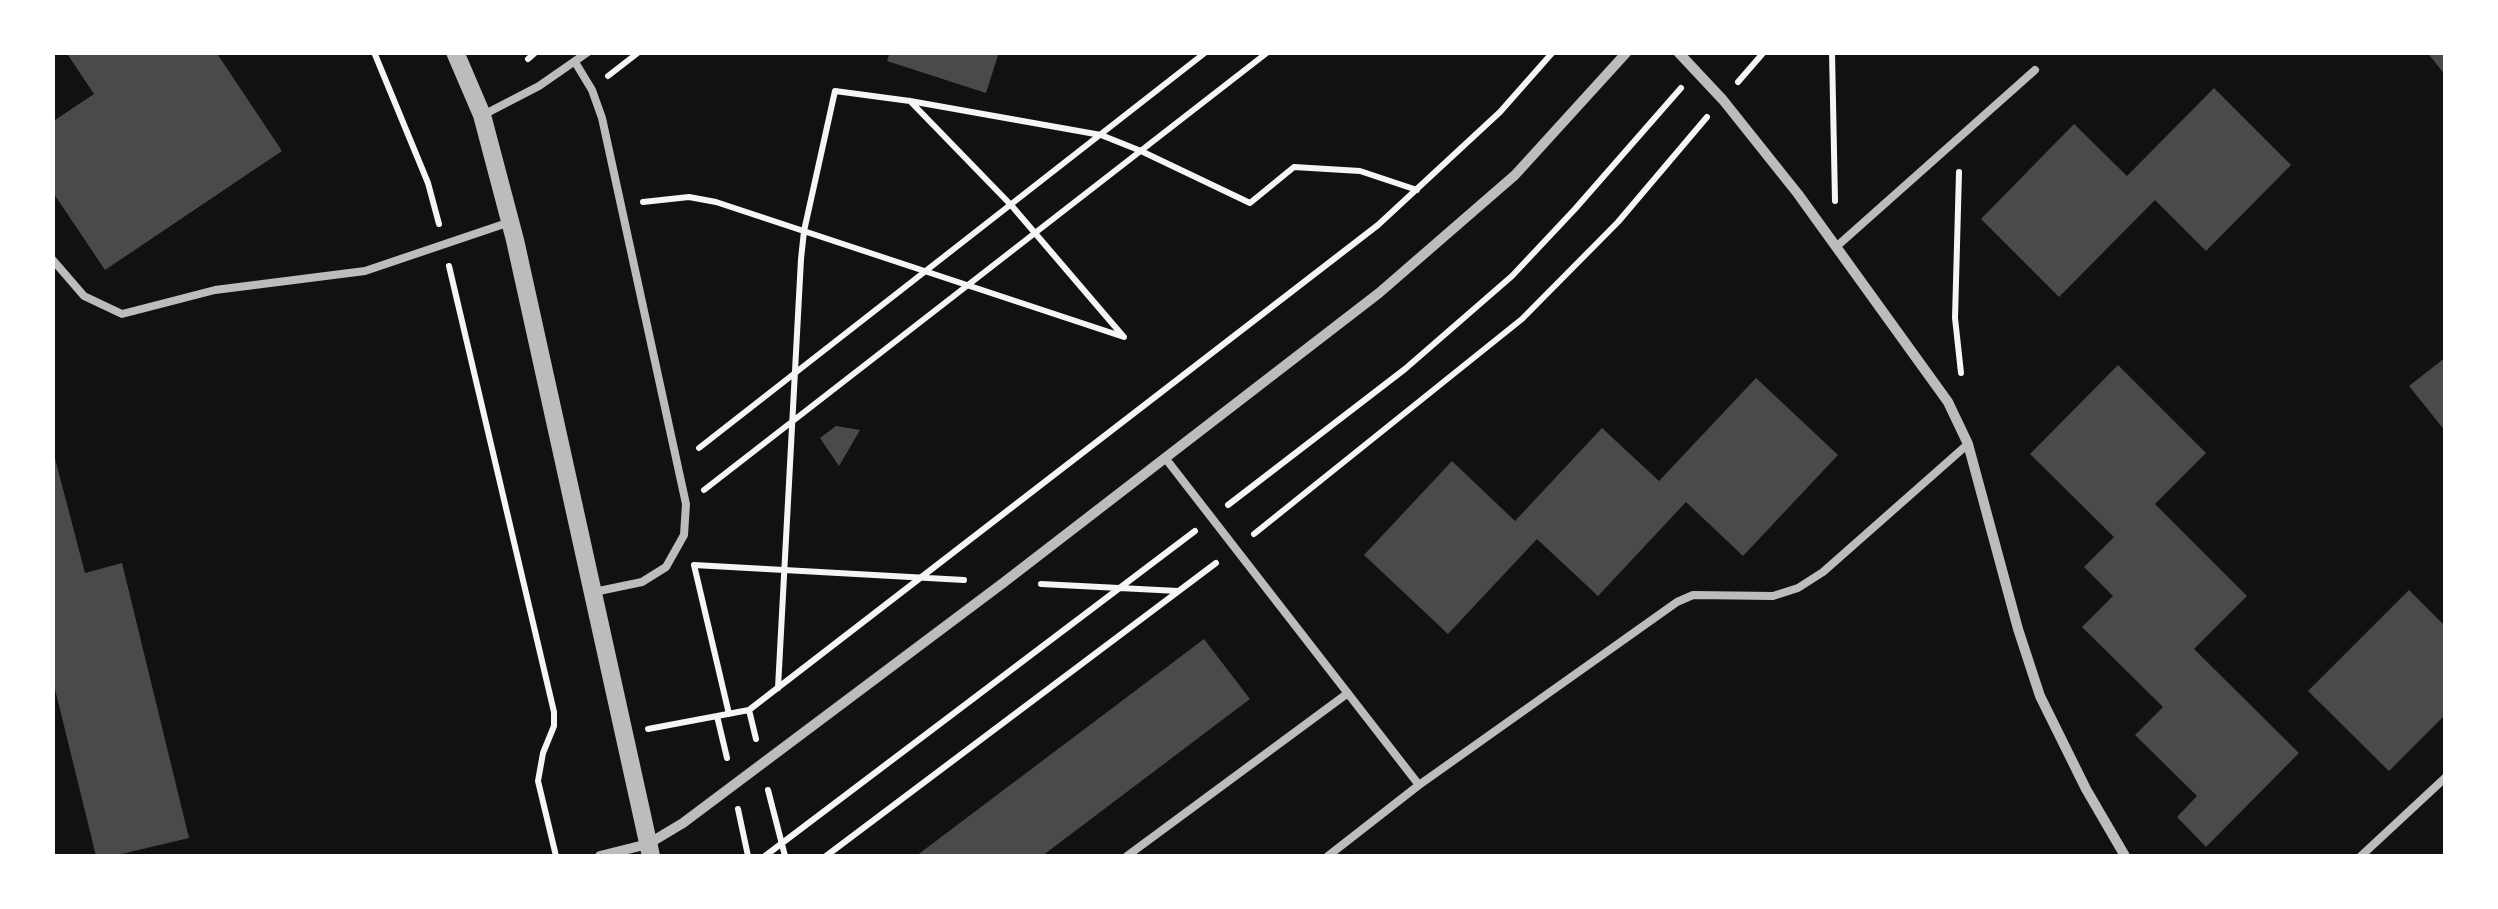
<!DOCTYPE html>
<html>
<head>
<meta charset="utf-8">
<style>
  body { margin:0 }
  #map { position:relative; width:2498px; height:909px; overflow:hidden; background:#111; font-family:Lora,serif }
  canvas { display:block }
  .frame { position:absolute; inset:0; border:55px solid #fff; pointer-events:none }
</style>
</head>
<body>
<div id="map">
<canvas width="2498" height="909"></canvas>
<div class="frame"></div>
</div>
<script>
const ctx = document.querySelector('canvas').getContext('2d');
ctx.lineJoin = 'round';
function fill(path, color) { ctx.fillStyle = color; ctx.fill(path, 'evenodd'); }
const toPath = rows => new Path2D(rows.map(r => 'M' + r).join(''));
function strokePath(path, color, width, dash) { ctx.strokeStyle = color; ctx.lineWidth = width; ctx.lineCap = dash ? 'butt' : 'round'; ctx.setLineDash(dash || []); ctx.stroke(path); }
const building = toPath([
  [66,52,216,52,282,151,105,270,52,191,52,122,94,94],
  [890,52,999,52,986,93,887,61],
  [2427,52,2446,52,2446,76],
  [2214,88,2291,165,2206,251,2155,200,2059,297,1981,219,2074,124,2127,176],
  [2446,357,2446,432,2409,386],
  [2118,365,2206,453,2155,504,2247,596,2194,649,2299,753,2206,847,2177,817,2197,796,2135,735,2163,707,2082,627,2113,596,2084,567,2114,537,2030,454],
  [1756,378,1838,455,1743,556,1686,502,1598,596,1537,539,1448,634,1364,555,1452,461,1515,521,1602,428,1659,481],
  [836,426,860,430,839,466,820,438],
  [52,447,85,573,122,563,189,838,113,856,96,856,52,677],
  [2409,590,2446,627,2446,714,2389,771,2308,691],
  [1204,639,1250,699,1042,856,916,856]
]);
const path = toPath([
  [374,52,428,183,439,224],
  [1832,52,1835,201],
  [528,59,536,52],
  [608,76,639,52],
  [1738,82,1764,52],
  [910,101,1011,205,1123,336],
  [1959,172,1955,318,1961,373],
  [643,202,689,197,716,202,1124,337],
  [449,266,554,712,554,726,543,753,538,781,556,856],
  [699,448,1206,52],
  [704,490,1268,52],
  [1228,505,1405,369,1512,276,1575,209,1681,88],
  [1254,534,1522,319,1618,222,1707,117],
  [1041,584,1178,591],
  [778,688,801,259,804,231,835,91,910,101,1101,135,1141,151,1250,203,1294,167,1360,171,1417,190],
  [749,710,756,739],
  [729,714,694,565,964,580],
  [717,716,727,758],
  [648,729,749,710,1378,225,1500,112,1553,52],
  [768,790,785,856],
  [738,809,748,856],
  [765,856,1195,531],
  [826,856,1216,563]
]);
const service = toPath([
  [575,62,592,90,602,118,686,504,684,535,666,567,642,582,594,592],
  [485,114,539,86,588,52],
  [1836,247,2035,70],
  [52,259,84,296,122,314,215,290,365,271,510,222],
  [1166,459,1419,785],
  [1127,856,1348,693],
  [1328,856,1419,785,1677,602,1693,595,1773,596,1798,588,1823,572,1968,444],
  [2361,856,2446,777]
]);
const minor = toPath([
  [1678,52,1723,100,1798,194,1948,402,1968,444,2018,629,2040,696,2086,789,2125,856],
  [600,856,648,844,683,823,1003,583,1379,293,1515,175,1627,52]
]);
const tertiary = toPath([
  [455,52,482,115,515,240,651,856]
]);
fill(building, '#4a4a4a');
strokePath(path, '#f5f5f5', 6);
strokePath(service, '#bcbcbc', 8);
strokePath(minor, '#bcbcbc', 10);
strokePath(tertiary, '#bcbcbc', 18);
</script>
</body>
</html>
